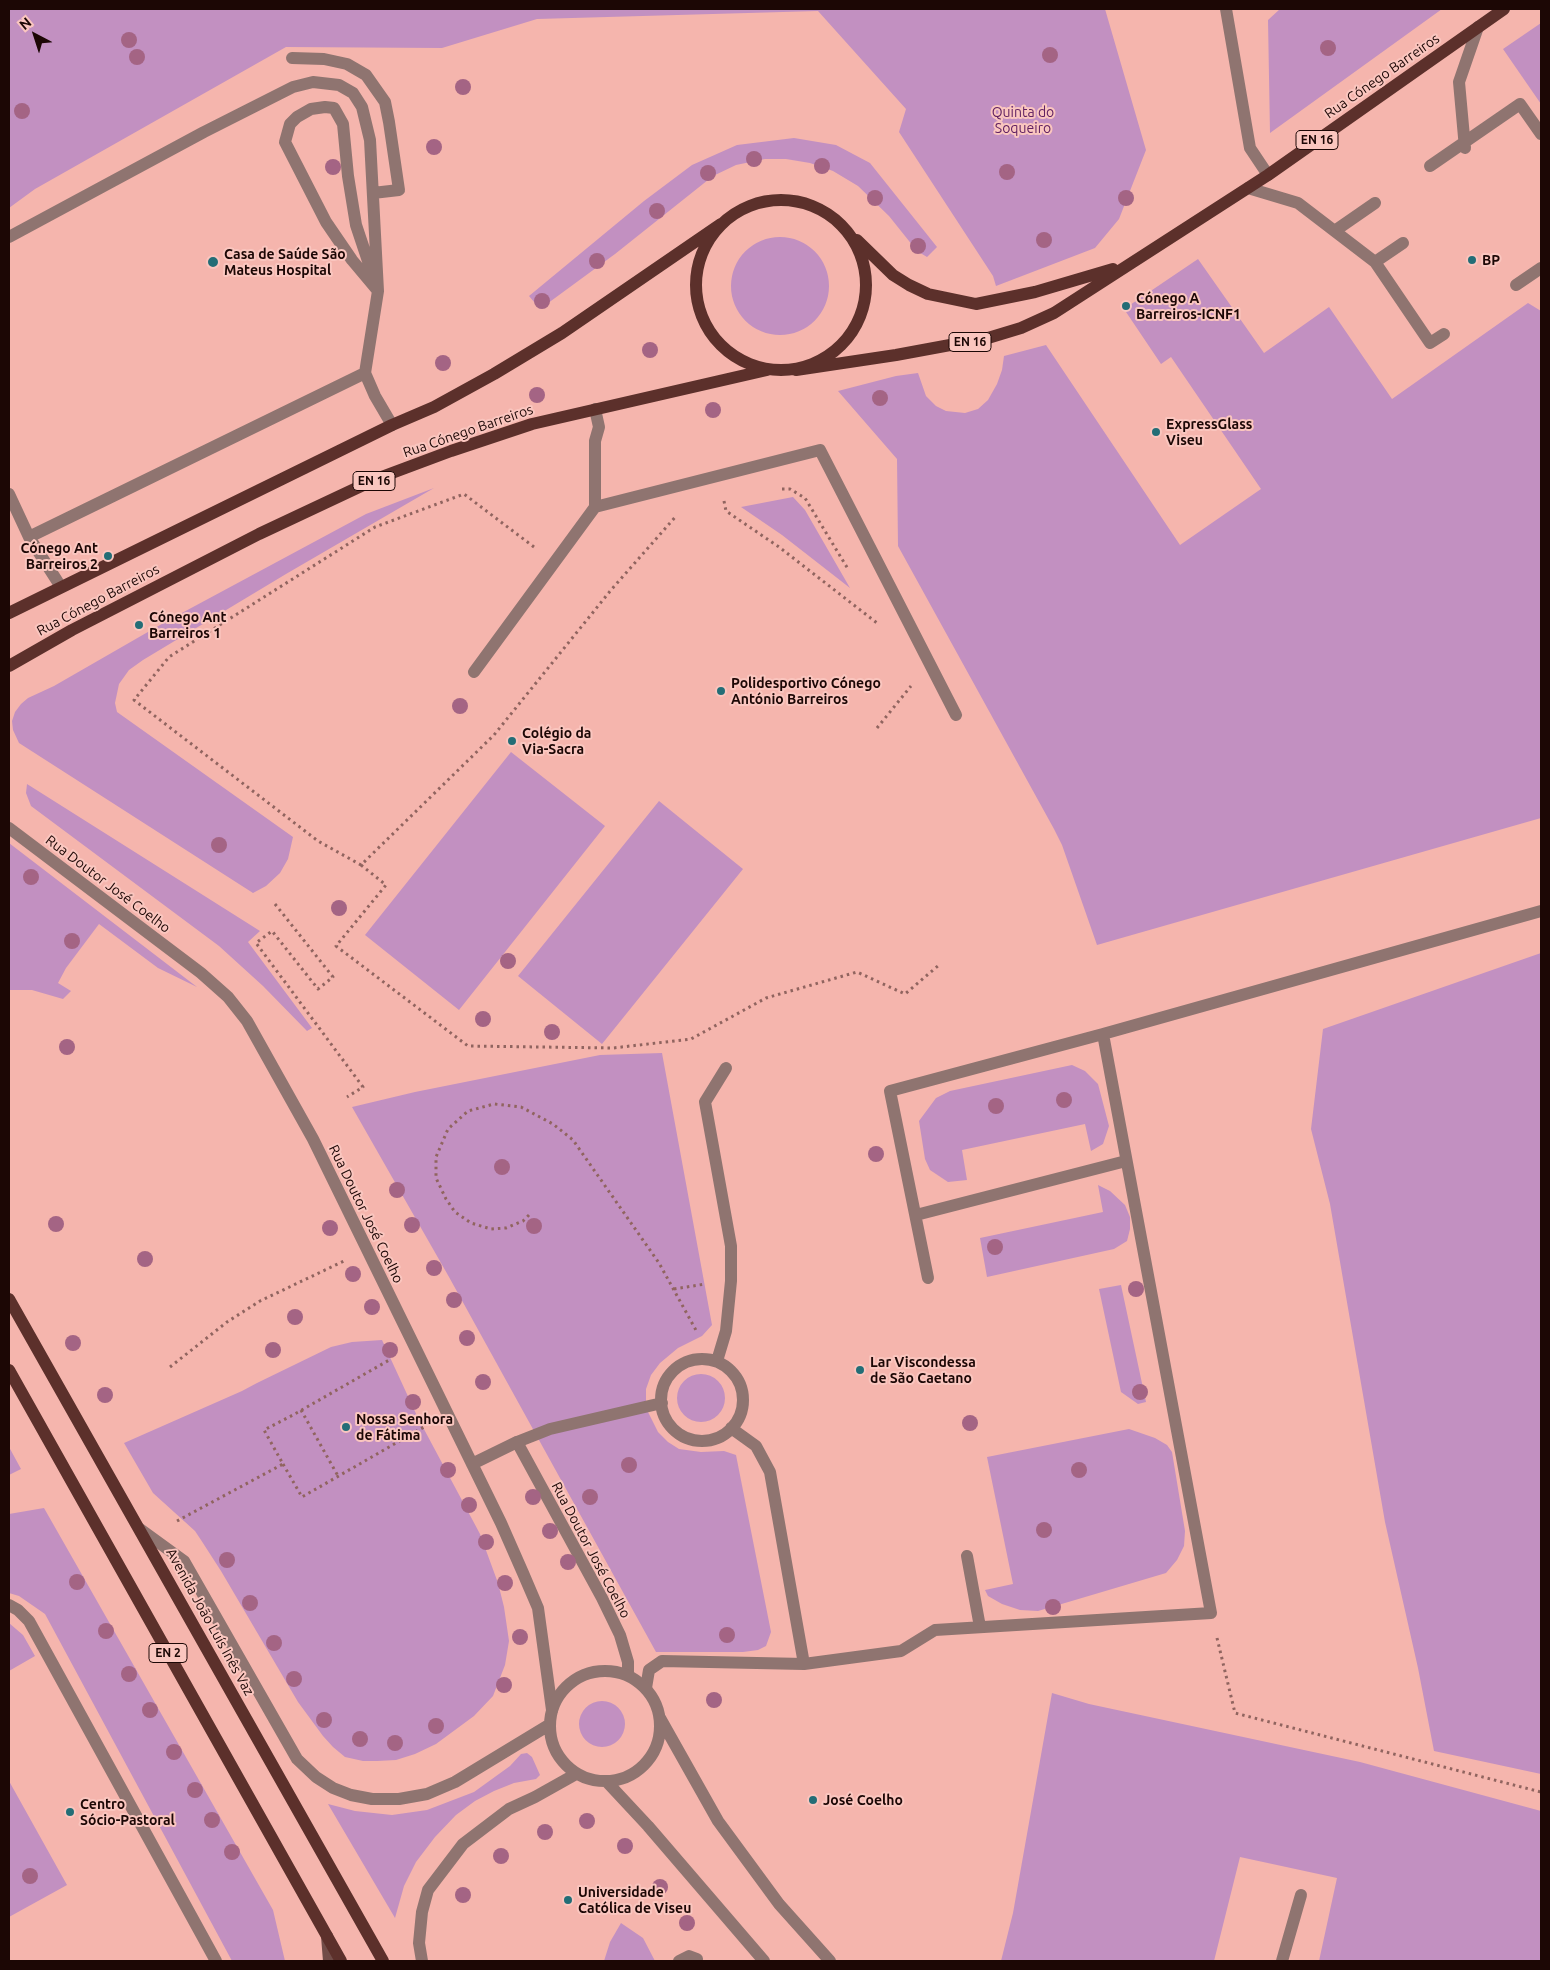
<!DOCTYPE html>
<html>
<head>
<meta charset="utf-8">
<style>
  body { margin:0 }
  #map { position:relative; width:1550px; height:1970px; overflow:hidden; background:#f5b5ad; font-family:Ubuntu,sans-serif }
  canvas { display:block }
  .frame { position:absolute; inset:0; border:10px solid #1c0705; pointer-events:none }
  .north { position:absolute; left:10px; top:10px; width:50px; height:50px; -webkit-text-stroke:4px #fac6bf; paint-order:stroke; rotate:320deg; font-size:14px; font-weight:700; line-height:20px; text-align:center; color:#1c0705 }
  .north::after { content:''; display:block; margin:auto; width:18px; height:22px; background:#1c0705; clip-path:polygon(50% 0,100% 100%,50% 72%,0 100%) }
</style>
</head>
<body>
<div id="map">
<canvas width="1550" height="1970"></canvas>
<div class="frame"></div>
<div class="north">N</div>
</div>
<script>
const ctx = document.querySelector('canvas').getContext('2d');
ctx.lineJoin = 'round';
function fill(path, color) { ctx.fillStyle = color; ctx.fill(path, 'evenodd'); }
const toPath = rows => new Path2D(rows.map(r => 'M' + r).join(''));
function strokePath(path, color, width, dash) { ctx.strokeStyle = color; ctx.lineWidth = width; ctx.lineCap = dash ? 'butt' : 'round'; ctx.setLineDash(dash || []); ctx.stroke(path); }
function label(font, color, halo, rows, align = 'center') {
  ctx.font = font + ' Ubuntu,sans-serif'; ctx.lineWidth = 4; ctx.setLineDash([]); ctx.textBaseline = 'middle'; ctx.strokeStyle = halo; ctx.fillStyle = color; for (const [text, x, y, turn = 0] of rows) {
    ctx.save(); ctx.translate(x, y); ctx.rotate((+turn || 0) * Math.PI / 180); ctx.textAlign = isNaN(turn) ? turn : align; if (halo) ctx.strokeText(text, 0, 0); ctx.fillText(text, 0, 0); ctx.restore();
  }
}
const green = toPath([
  [9,9,1105,9,1146,150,1119,219,1095,248,996,286,993,276,899,132,906,109,818,11,537,19,442,48,286,47,35,189,9,208],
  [1280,9,1442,9,1270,133,1268,20],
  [1541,23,1541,104,1503,49],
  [794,138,836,145,870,163,937,247,927,257,917,251,889,216,858,186,833,171,810,163,786,159,765,159,736,165,713,176,615,254,540,309,529,296,644,201,692,165,737,145],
  '731 286a49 49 0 1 1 98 0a49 49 0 1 1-98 0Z',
  [1198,259,1264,353,1329,307,1392,399,1528,303,1541,311,1541,818,1097,945,1062,845,1054,829,898,546,897,459,838,391,896,376,918,373,926,396,936,406,946,411,965,413,978,409,988,400,997,384,1002,370,1004,356,1046,345,1180,545,1261,489,1171,357,1161,364,1124,309],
  [434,488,286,574,143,660,129,670,119,684,115,703,117,712,293,837,288,859,280,873,266,886,253,893,19,743,13,730,12,721,15,712,21,704,28,698,54,686,167,621,366,514],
  [793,497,805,510,850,588,782,535,741,507],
  [511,752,605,826,459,1010,365,935],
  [27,784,260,931,248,942,312,1028,307,1031,263,986,219,946,31,806,26,793],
  [659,801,743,869,602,1044,518,976],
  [9,843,197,987,158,968,99,924,66,968,58,983,71,991,63,999,32,990,9,990],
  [1541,953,1541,1774,1434,1751,1418,1668,1385,1522,1330,1204,1311,1129,1323,1029],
  [662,1053,712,1325,702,1336,678,1348,660,1363,651,1375,646,1389,646,1408,658,1432,668,1442,679,1449,701,1452,724,1451,736,1455,771,1632,766,1646,758,1650,743,1652,656,1652,449,1277,352,1107,415,1092,600,1055],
  [1072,1065,1085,1071,1098,1084,1109,1126,1103,1144,1091,1151,1085,1124,962,1150,967,1180,948,1182,930,1170,925,1159,919,1121,936,1098,950,1091],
  [1098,1185,1110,1191,1125,1205,1130,1217,1130,1229,1127,1241,1114,1249,987,1277,980,1238,1103,1212],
  [1121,1285,1146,1402,1138,1404,1121,1392,1099,1289],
  [382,1340,418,1418,480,1534,498,1583,504,1607,509,1641,505,1665,493,1696,474,1716,436,1744,415,1754,396,1760,377,1761,363,1761,345,1757,333,1747,323,1736,298,1702,221,1571,201,1540,195,1531,153,1493,124,1443,242,1391,257,1383,331,1347,352,1342],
  '677 1398a24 24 0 1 1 48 0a24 24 0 1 1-48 0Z',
  [1129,1429,1155,1438,1167,1445,1172,1452,1185,1531,1184,1546,1177,1560,1166,1573,1038,1611,1020,1610,1002,1604,988,1596,985,1590,1013,1584,987,1457],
  [9,1447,21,1469,9,1475],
  [44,1508,273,1910,285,1961,232,1961,45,1614,19,1596,9,1593,9,1514],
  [9,1623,23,1635,35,1656,9,1671],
  [1052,1693,1089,1704,1360,1762,1541,1811,1541,1961,1319,1961,1337,1878,1240,1857,1214,1961,1001,1961,1013,1913],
  '579 1724a23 23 0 1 1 46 0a23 23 0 1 1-46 0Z',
  [527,1753,532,1757,540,1775,536,1779,514,1783,494,1791,475,1801,456,1815,435,1837,416,1862,404,1886,395,1918,328,1804,355,1811,392,1815,427,1810,474,1792,510,1766,521,1754],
  [9,1781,67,1885,9,1917],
  [621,1923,643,1938,655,1961,604,1961,610,1942]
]);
const path = toPath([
  [782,489,790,489,805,498,848,569],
  [724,501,726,511,779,547,877,623],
  [534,547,464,494,375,527,169,657,134,700,318,841,361,865,494,735,611,590,677,515],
  [877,728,911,686],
  [361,865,386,885,336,946,468,1046,613,1048,691,1039,766,998,857,972,905,994,939,965],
  [275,904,333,977,318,989,272,931,256,943,363,1087,347,1097],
  [529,1215,523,1221,506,1228,491,1229,471,1223,455,1212,446,1199,436,1178,436,1157,448,1129,468,1111,494,1104,521,1107,553,1124,573,1140,659,1263,697,1332],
  [674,1289,705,1284],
  [170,1367,227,1322,260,1301,344,1261],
  [301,1410,338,1476],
  [283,1464,302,1497,424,1427],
  [177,1521,283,1464,264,1430,293,1415,391,1359],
  [1217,1638,1235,1713,1541,1792]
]);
const service = toPath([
  [1226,9,1250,148,1268,175],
  [292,58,324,59,347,64,366,75,385,102,389,122,399,190,373,193],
  [325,107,334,108,343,124,348,176,356,225,378,291,352,260,326,222,285,142,290,124,297,117,311,109,325,107],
  [1465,148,1459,82,1478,27],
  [1430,166,1520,104,1541,134],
  [1248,188,1298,203,1375,262,1403,243],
  [1336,230,1375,203],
  [9,237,204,132,293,87,313,82,339,85,353,93,362,107,370,140,378,291,365,373,375,396,392,425],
  [1375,262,1430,343,1444,334],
  [1516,285,1541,268],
  [595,409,599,427,595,441,595,507,820,450,956,715],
  [9,494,29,537,61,587],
  [29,537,365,373],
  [474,672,595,507],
  [916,1215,1126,1161],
  [928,1278,890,1091,1103,1034],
  '661 1400a41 41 0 1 1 82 0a41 41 0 1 1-82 0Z',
  [717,1361,726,1331,731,1281,731,1246,705,1102,726,1068],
  [731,1428,756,1446,770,1472,804,1664,901,1651,935,1630,1211,1613,1103,1034,1541,911],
  [517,1442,550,1429,662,1403],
  [967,1556,980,1627],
  [9,1605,18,1610,29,1621,216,1961],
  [646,1688,649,1670,662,1661,804,1664],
  [679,1961,689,1956,697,1959]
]);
const minor = toPath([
  [9,828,201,973,228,997,247,1021,313,1139,501,1523,523,1573,538,1608,552,1710],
  [472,1464,517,1442,602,1598,620,1635,628,1662,628,1675],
  [1282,1961,1301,1895]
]);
const tertiary = toPath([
  [140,1529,184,1561,297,1759,316,1777,333,1788,351,1795,372,1799,399,1799,427,1794,455,1782,549,1725],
  '550 1726a55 55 0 1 1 110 0a55 55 0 1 1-110 0Z',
  [660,1718,718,1821,779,1904,830,1961],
  [607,1782,648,1826,764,1961],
  [422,1961,419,1943,422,1912,428,1890,463,1844,509,1809,535,1797,576,1774]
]);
const secondary = toPath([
  [327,1936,329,1961]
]);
const primary = toPath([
  '696 285a85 85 0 1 1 170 0a85 85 0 1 1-170 0Z',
  [857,240,893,275,909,285,928,294,976,304,1035,292,1113,269],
  [796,370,896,355,988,338,1021,328,1054,313,1268,175,1504,9],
  [9,613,392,425,434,407,494,374,562,333,721,224],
  [9,666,72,630,259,534,376,479,451,451,532,424,767,370],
  [9,1299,383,1961],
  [9,1370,341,1961]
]);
const trees = [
  [129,40],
  [1328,48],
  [1050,55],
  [137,57],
  [463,87],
  [22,111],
  [434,147],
  [754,159],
  [822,166],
  [333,167],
  [1007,172],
  [708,173],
  [875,198],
  [1126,198],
  [657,211],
  [1044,240],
  [918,246],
  [597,261],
  [542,301],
  [650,350],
  [443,363],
  [537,395],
  [880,398],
  [713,410],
  [460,706],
  [219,845],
  [31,877],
  [339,908],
  [72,941],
  [508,961],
  [483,1019],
  [552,1032],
  [67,1047],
  [1064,1100],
  [996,1106],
  [876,1154],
  [502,1167],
  [397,1190],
  [56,1224],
  [412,1225],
  [534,1226],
  [330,1228],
  [995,1247],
  [145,1259],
  [434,1268],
  [353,1274],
  [1136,1289],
  [454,1300],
  [372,1307],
  [295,1317],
  [467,1338],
  [73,1343],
  [273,1350],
  [390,1350],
  [483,1382],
  [1140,1392],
  [105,1395],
  [413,1402],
  [970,1423],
  [629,1465],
  [448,1470],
  [1079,1470],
  [533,1497],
  [590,1497],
  [469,1505],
  [1044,1530],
  [550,1531],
  [486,1542],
  [227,1560],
  [568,1562],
  [77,1582],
  [505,1583],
  [250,1603],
  [1053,1607],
  [106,1631],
  [727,1635],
  [520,1637],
  [274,1643],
  [129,1674],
  [294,1679],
  [504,1685],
  [714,1700],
  [150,1710],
  [324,1720],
  [436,1726],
  [360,1739],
  [395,1743],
  [174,1752],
  [195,1790],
  [212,1820],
  [587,1821],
  [545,1832],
  [625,1846],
  [232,1852],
  [501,1856],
  [30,1876],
  [660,1887],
  [463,1895],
  [687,1923]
];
const markers = [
  [1472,260,5,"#236d76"],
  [213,262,6,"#236d76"],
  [1126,306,5,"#236d76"],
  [1156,432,5,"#236d76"],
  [108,556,5,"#236d76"],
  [139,625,5,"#236d76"],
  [721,691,5,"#236d76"],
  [512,741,5,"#236d76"],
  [860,1370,5,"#236d76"],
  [346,1427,5,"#236d76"],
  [813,1800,5,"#236d76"],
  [70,1812,5,"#236d76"],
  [568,1900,5,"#236d76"]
];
const shields = [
  [1317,140,42],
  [970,342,42],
  [374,481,42],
  [168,1653,38]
];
const shieldNames = [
  ["EN 16",1317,140],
  ["EN 16",970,342],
  ["EN 16",374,481],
  ["EN 2",168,1653]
];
const streetNames = [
  ["Rua Cónego Barreiros",1382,76,-35],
  ["Rua Cónego Barreiros",468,431,-19],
  ["Rua Cónego Barreiros",98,600,-28],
  ["Rua Doutor José Coelho",108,884,37],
  ["Rua Doutor José Coelho",366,1214,64],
  ["Rua Doutor José Coelho",591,1550,62],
  ["Avenida João Luís Inês Vaz",210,1622,61]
];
const parkNames = [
  ["Quinta do",1023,112],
  ["Soqueiro",1023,128]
];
const poiNames = [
  ["Casa de Saúde São",224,254],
  ["Mateus Hospital",224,270],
  ["BP",1482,260],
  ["Cónego A",1136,298],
  ["Barreiros-ICNF1",1136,314],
  ["ExpressGlass",1166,424],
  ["Viseu",1166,440],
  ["Cónego Ant",98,548,"right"],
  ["Barreiros 2",98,564,"right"],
  ["Cónego Ant",149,617],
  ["Barreiros 1",149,633],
  ["Polidesportivo Cónego",731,683],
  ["António Barreiros",731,699],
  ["Colégio da",522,733],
  ["Via-Sacra",522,749],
  ["Lar Viscondessa",870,1362],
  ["de São Caetano",870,1378],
  ["Nossa Senhora",356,1419],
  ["de Fátima",356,1435],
  ["José Coelho",823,1800],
  ["Centro",80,1804],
  ["Sócio-Pastoral",80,1820],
  ["Universidade",578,1892],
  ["Católica de Viseu",578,1908]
];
fill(green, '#c290c1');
strokePath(path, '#90645f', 3, [2.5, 4]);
strokePath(service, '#8f7470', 12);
strokePath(minor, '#8f7470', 12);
strokePath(tertiary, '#8f7470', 12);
strokePath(secondary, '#714c48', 12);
strokePath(primary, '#5c302b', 12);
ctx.fillStyle = '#a46484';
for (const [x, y] of trees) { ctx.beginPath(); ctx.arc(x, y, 8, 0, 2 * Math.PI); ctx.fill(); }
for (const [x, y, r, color] of markers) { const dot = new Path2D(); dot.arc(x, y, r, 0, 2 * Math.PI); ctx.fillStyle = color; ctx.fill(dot); strokePath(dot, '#fac6bf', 2); }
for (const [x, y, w] of shields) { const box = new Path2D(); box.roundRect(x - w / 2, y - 9.5, w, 19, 4); ctx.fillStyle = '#fac6bf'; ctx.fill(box); strokePath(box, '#1c0705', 1); }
label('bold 12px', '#1c0705', null, shieldNames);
label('14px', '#1c0705', '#fac6bf', streetNames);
label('14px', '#612162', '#fac6bf', parkNames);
label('bold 14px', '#1c0705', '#fac6bf', poiNames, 'left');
</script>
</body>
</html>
